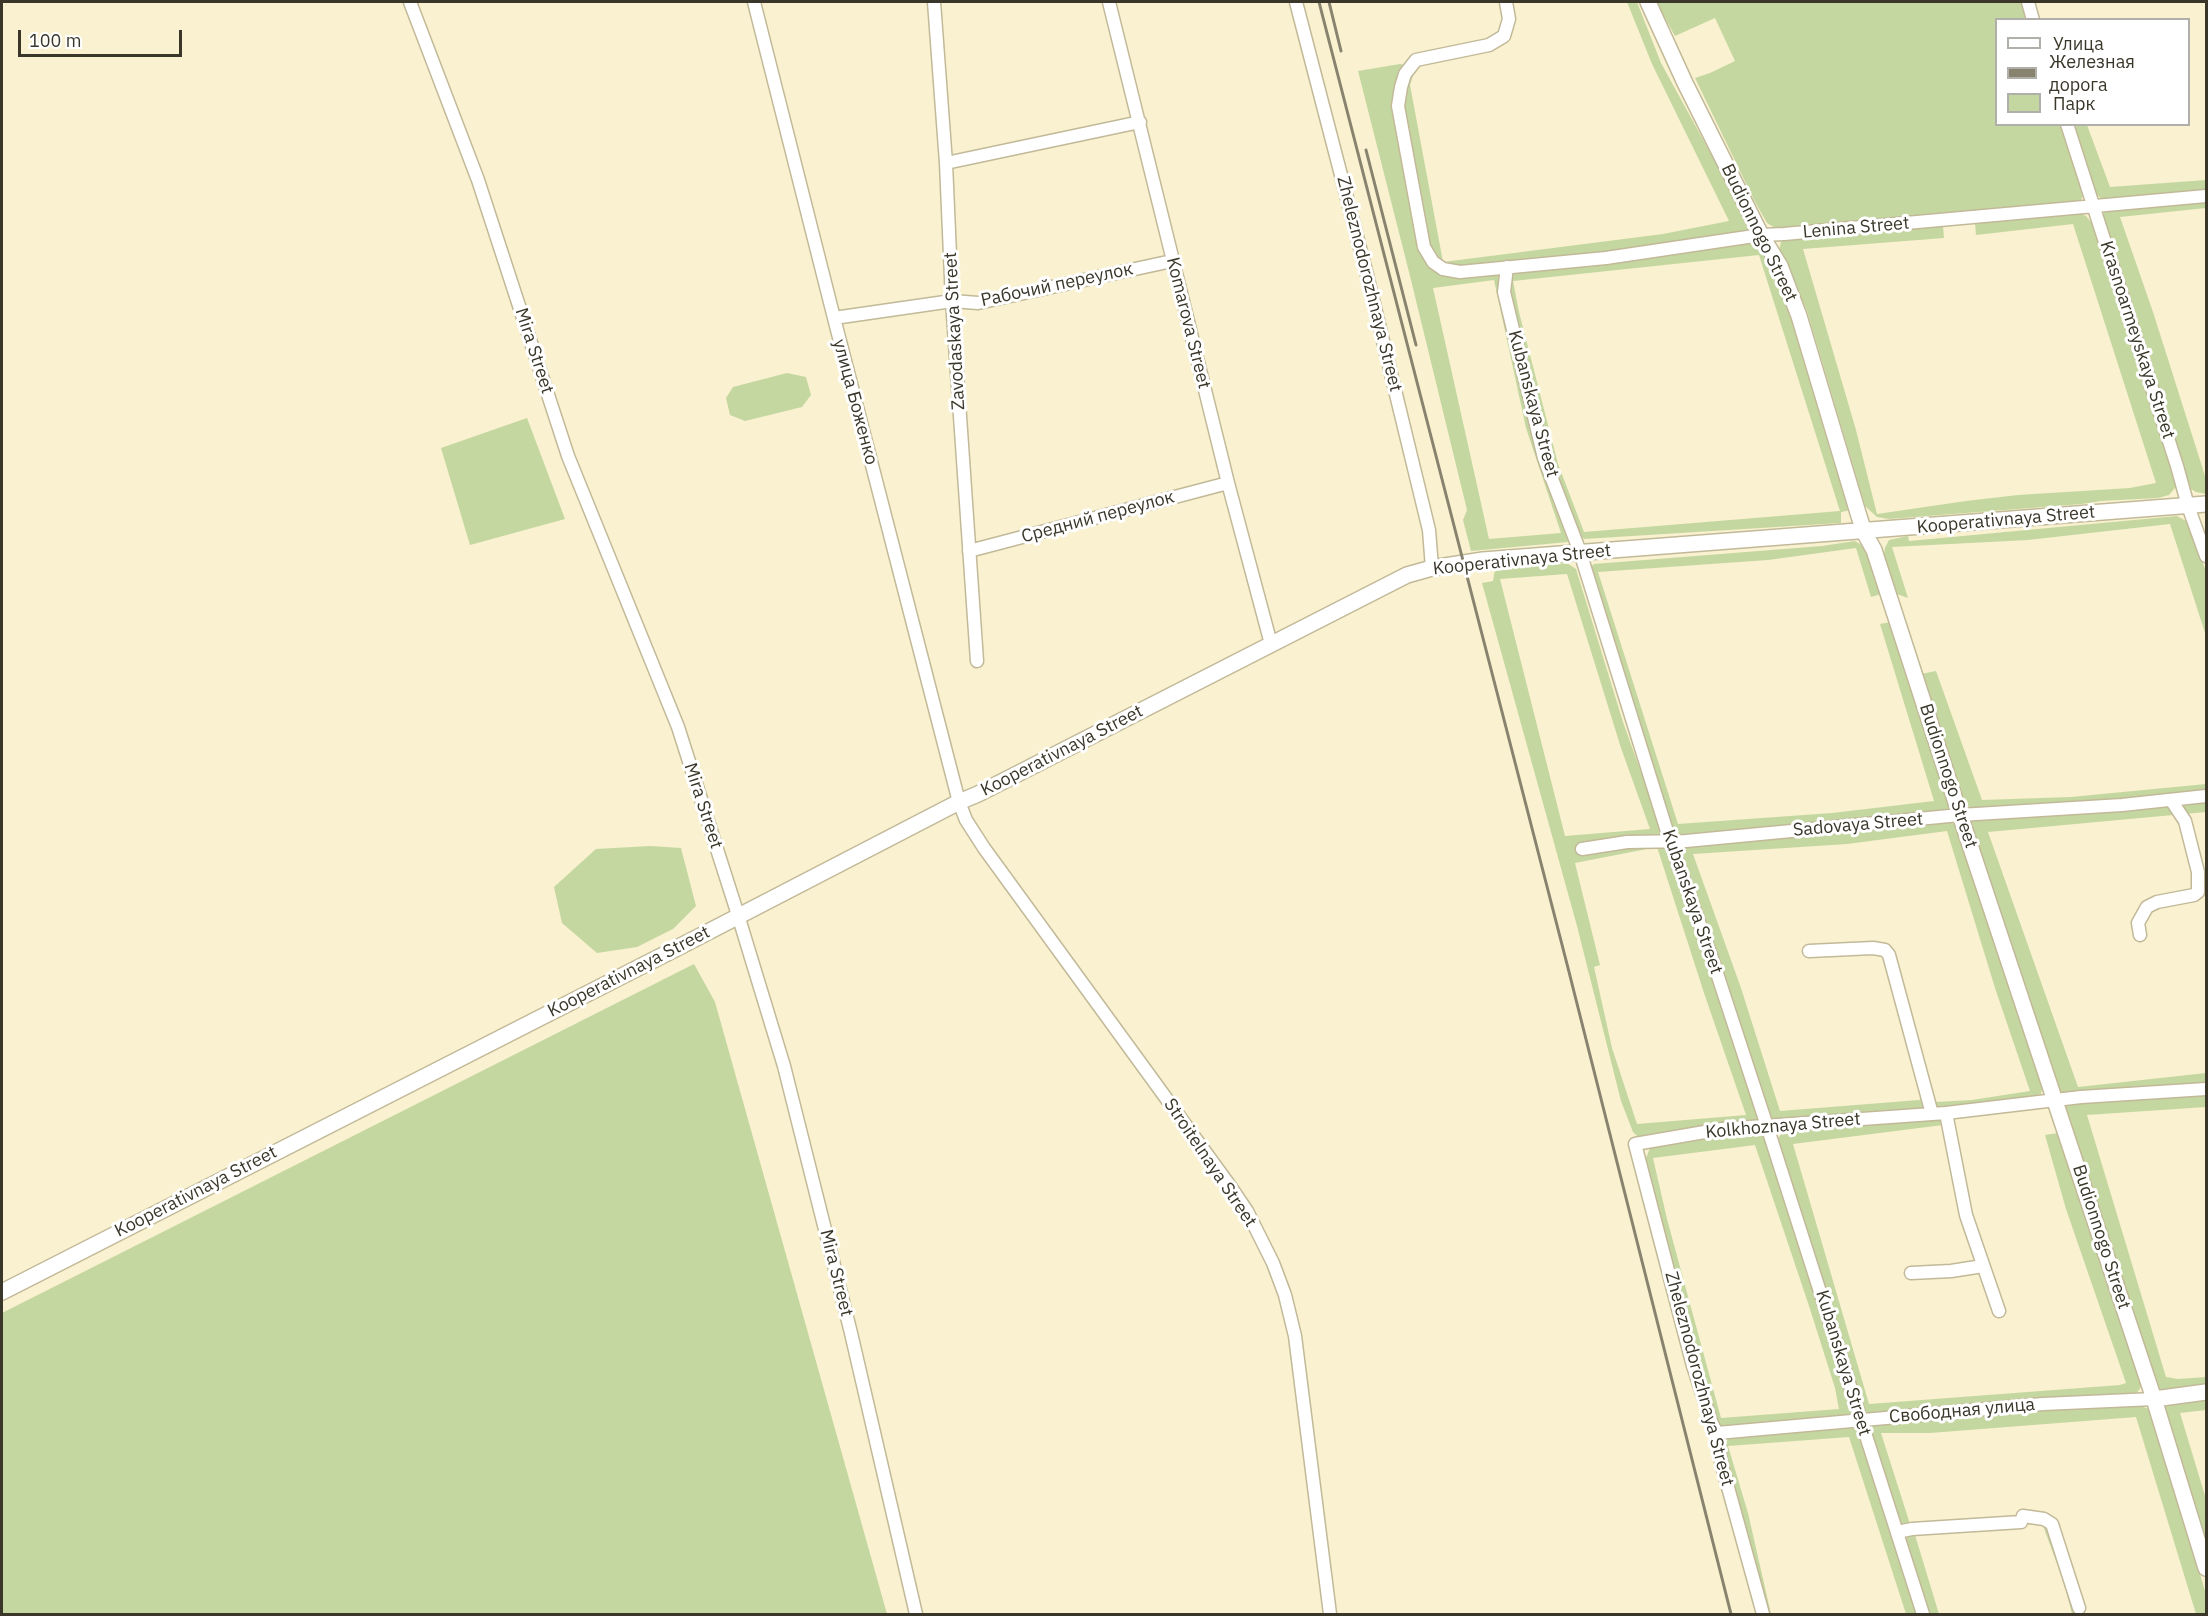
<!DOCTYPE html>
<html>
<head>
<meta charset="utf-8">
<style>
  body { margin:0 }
  #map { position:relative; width:2208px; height:1616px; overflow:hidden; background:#f9f1cf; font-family:"IBM Plex Sans",sans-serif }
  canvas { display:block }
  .frame { position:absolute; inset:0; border:3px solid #3a372a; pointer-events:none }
  .legend { position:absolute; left:1995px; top:18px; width:195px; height:108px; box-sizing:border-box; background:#fff; border:2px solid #b0afaa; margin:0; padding:8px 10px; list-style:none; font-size:18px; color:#3a372a }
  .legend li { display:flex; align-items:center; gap:12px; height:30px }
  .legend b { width:30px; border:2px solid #b0afaa }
  .scale { position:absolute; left:18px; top:30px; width:164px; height:27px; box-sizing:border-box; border:3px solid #3a372a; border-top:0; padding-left:8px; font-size:18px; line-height:21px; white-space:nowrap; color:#3a372a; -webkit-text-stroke:4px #fff; paint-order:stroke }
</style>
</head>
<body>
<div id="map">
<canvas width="2208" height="1616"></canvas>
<div class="frame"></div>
<ul class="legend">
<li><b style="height:8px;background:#fff"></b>Улица</li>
<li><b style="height:8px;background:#88836e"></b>Железная дорога</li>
<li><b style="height:16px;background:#c5d7a0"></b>Парк</li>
</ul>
<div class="scale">100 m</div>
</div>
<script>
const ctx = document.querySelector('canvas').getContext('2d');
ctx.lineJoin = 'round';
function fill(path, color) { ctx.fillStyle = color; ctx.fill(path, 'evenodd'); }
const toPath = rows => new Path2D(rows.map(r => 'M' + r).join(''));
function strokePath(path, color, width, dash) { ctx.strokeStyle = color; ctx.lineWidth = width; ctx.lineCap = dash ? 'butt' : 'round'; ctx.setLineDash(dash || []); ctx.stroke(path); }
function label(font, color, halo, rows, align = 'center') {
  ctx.font = font + ' "IBM Plex Sans",sans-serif'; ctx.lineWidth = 6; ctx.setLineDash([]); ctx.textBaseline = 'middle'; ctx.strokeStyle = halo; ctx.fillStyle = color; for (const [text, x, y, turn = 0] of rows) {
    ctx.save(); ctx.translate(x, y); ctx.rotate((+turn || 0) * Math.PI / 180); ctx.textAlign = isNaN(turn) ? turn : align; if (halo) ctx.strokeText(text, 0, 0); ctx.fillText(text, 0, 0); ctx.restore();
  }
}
const green = toPath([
  [1627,2,1637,2,1661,63,1751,227,1747,233,1696,243,1468,269,1448,268,1430,253,1402,101,1406,80,1416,66,1410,85,1443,262,1663,234,1729,221,1652,64],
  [1656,2,2023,2,2029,19,1996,20,1996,124,2062,125,2084,193,2081,200,2076,203,1780,231,1767,223,1754,200,1695,78,1710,73,1735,61,1715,18,1675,36],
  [1400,64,1406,65,1398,135,1421,254,1432,269,1444,276,1497,274,1501,278,1568,542,1471,551,1463,520,1467,510,1411,280,1358,71],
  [1494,280,1526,428,1561,533,1489,539,1433,288],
  [2072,125,2087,125,2110,187,2206,180,2206,190,2102,199,2096,194],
  [2206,199,2206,208,2120,217,2153,312,2206,479,2206,494,2196,492,2191,489,2103,220,2104,213,2112,207],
  [2078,212,2086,216,2091,222,2152,403,2175,478,2175,488,2169,495,2158,498,2101,501,2082,504,1889,519,1877,517,1865,506,1807,311,1779,250,1781,242,1788,238,1943,226,1944,238,1803,249,1856,430,1877,514,1966,501,2018,495,2130,488,2156,483,2073,224,1976,235,1975,223],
  [1748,242,1758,244,1764,248,1781,285,1851,510,1841,512,1841,523,1584,539,1577,531,1553,475,1508,290,1510,276,1517,270],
  [1759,255,1840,511,1584,532,1558,464,1519,312,1513,281],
  [787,373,806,377,811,395,802,407,745,421,730,415,726,398,733,387],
  [527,418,565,519,470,545,441,448],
  [2177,516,2186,521,2193,534,2206,572,2206,636,2170,524,2028,540,1892,547,1908,598,1897,594,1884,554,1885,548,1889,540,1908,536,1909,541],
  [1855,541,1865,547,1874,567,1881,594,1871,597,1856,548,1768,560,1598,572,1678,824,1832,813,1934,801,1880,624,1891,622,1950,805,1949,809,1939,813,1682,836,1674,833,1669,825,1588,569,1594,564,1822,546],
  [1567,563,1576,569,1623,722,1703,945,1759,1115,1757,1122,1641,1140,1633,1132,1621,1101,1577,926,1482,583,1493,581,1495,569],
  [1567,574,1621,748,1650,829,1565,836,1500,579],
  [1657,847,1704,993,1746,1115,1637,1124,1612,1048,1594,967,1600,965,1575,863],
  [1936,671,1982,800,2071,797,2206,784,2206,793,1972,809,1965,804,1956,780,1921,674],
  [2206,800,2206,812,1988,832,2078,1087,2206,1073,2206,1082,2070,1094,2060,1093,2001,912,1974,840,1971,828,1972,821,1981,818],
  [1949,820,1956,826,2043,1085,2041,1094,2032,1097,1939,1110,1778,1123,1771,1119,1681,855,1681,848,1685,845],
  [1947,831,1995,988,2030,1091,1972,1100,1935,1102,1919,1100,1780,1111,1741,988,1693,854,1847,844],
  [650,846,681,848,696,906,673,929,637,947,597,953,562,923,554,887,596,849],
  [694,964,715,1002,887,1614,2,1614,2,1313],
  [2206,1094,2206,1107,2087,1115,2166,1377,2178,1379,2206,1377,2206,1388,2164,1392,2157,1387,2064,1109,2066,1104,2074,1103],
  [1943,1120,1943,1125,1793,1144,1869,1404,2120,1385,2126,1383,2066,1209,2045,1135,2058,1133,2142,1380,2141,1387,2136,1394,1865,1416,1778,1139,1781,1134,1791,1130],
  [1763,1132,1856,1418,1721,1430,1713,1420,1695,1360,1646,1158,1650,1148,1662,1142,1726,1133],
  [1755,1145,1810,1309,1835,1388,1839,1409,1721,1418,1667,1219,1653,1158],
  [2206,1399,2206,1410,2180,1413,2206,1499,2206,1549,2162,1405],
  [2141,1406,2149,1409,2154,1421,2206,1594,2206,1614,2196,1614,2136,1417,1930,1433,1881,1433,1910,1524,1904,1525,1899,1523,1869,1426,2050,1409],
  [1858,1424,1918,1614,1906,1614,1849,1437,1728,1446,1748,1513,1771,1614,1765,1614,1723,1457,1724,1448,1728,1439,1735,1435],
  [2036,1520,2044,1522,2050,1529,2075,1614,2072,1614,2063,1580,2042,1523,1915,1535,1939,1614,1926,1614,1902,1534,1967,1526]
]);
const minor = toPath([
  [410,2,478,180,568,456,678,727,738,915,784,1066,851,1333,916,1614],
  [754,2,834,318,959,802,966,820,984,848,1230,1186,1247,1211,1273,1263,1285,1295,1295,1336,1330,1614],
  [934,2,946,163,952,301,977,661],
  [1109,2,1228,483,1271,644],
  [1296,2,1367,275,1429,530,1432,568],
  [1506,2,1509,19,1504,36,1489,45,1416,60,1405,74,1401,87,1398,106,1424,247,1433,262,1443,269,1460,272,1606,258,1761,235,1784,234,2206,196],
  [2028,2,2033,20],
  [2067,124,2177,466,2188,506,2206,556],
  [946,163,1140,122],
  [1507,267,1504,292,1544,458,1580,552,1670,841,1712,958,1767,1126,1923,1614],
  [834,318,952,301,978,303,1172,261],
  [969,551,1228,483],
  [1582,849,1627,842,1686,841,1960,815,2122,805,2206,796],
  [2140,935,2138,923,2147,907,2157,902,2194,895,2198,892,2198,872,2185,821,2171,800],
  [1809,951,1873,948,1885,950,1889,955,1932,1114],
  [1946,1113,1966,1215,1999,1311],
  [1911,1273,1951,1271,1983,1266],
  [1717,1433,2043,1404,2154,1399],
  [1897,1532,1912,1529,2021,1522,2023,1516,2044,1519,2052,1524,2079,1608],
  [1763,1614,1721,1462,1717,1433,1712,1424,1693,1366,1635,1144,1722,1129,1946,1113,2081,1097,2206,1089]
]);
const tertiary = toPath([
  [1648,2,1685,83,1761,235,1780,266,1799,316,1858,513,1864,532,1874,550,1960,815,2154,1399,2206,1568],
  [2,1292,679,947,959,802,978,794,1407,575,1432,568,1483,560,2206,504],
  [2154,1399,2206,1392]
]);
const rail = toPath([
  [1319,2,1567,964,1731,1614],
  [1329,2,1341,51],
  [1366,150,1416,345]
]);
const streetNames = [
  ["Lenina Street",1856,228,-5],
  ["Budionnogo Street",1759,233,64],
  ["Zheleznodorozhnaya Street",1369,284,76],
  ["Рабочий переулок",1057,285,-12],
  ["Komarova Street",1188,323,76],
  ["Zavodaskaya Street",955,331,-93],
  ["Krasnoarmeyskaya Street",2137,340,72],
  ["Mira Street",534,351,72],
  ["улица Боженко",855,402,75],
  ["Kubanskaya Street",1533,404,75],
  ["Средний переулок",1098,517,-15],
  ["Kooperativnaya Street",2006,520,-5],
  ["Kooperativnaya Street",1522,560,-6],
  ["Kooperativnaya Street",1062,751,-27],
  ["Budionnogo Street",1948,776,72],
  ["Mira Street",703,806,72],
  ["Sadovaya Street",1858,825,-5],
  ["Kubanskaya Street",1692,902,71],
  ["Kooperativnaya Street",629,972,-27],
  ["Kolkhoznaya Street",1783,1126,-5],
  ["Stroitelnaya Street",1210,1163,56],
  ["Kooperativnaya Street",196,1192,-27],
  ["Budionnogo Street",2101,1237,72],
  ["Mira Street",836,1273,76],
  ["Kubanskaya Street",1843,1363,73],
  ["Zheleznodorozhnaya Street",1699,1379,75],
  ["Свободная улица",1962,1411,-5]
];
fill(green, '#c5d7a0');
strokePath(minor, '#c2b999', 15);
strokePath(tertiary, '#c2b999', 18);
strokePath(minor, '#fff', 12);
strokePath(tertiary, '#fff', 15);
strokePath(rail, '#88836e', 3);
label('18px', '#3a372a', '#fff', streetNames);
</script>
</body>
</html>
